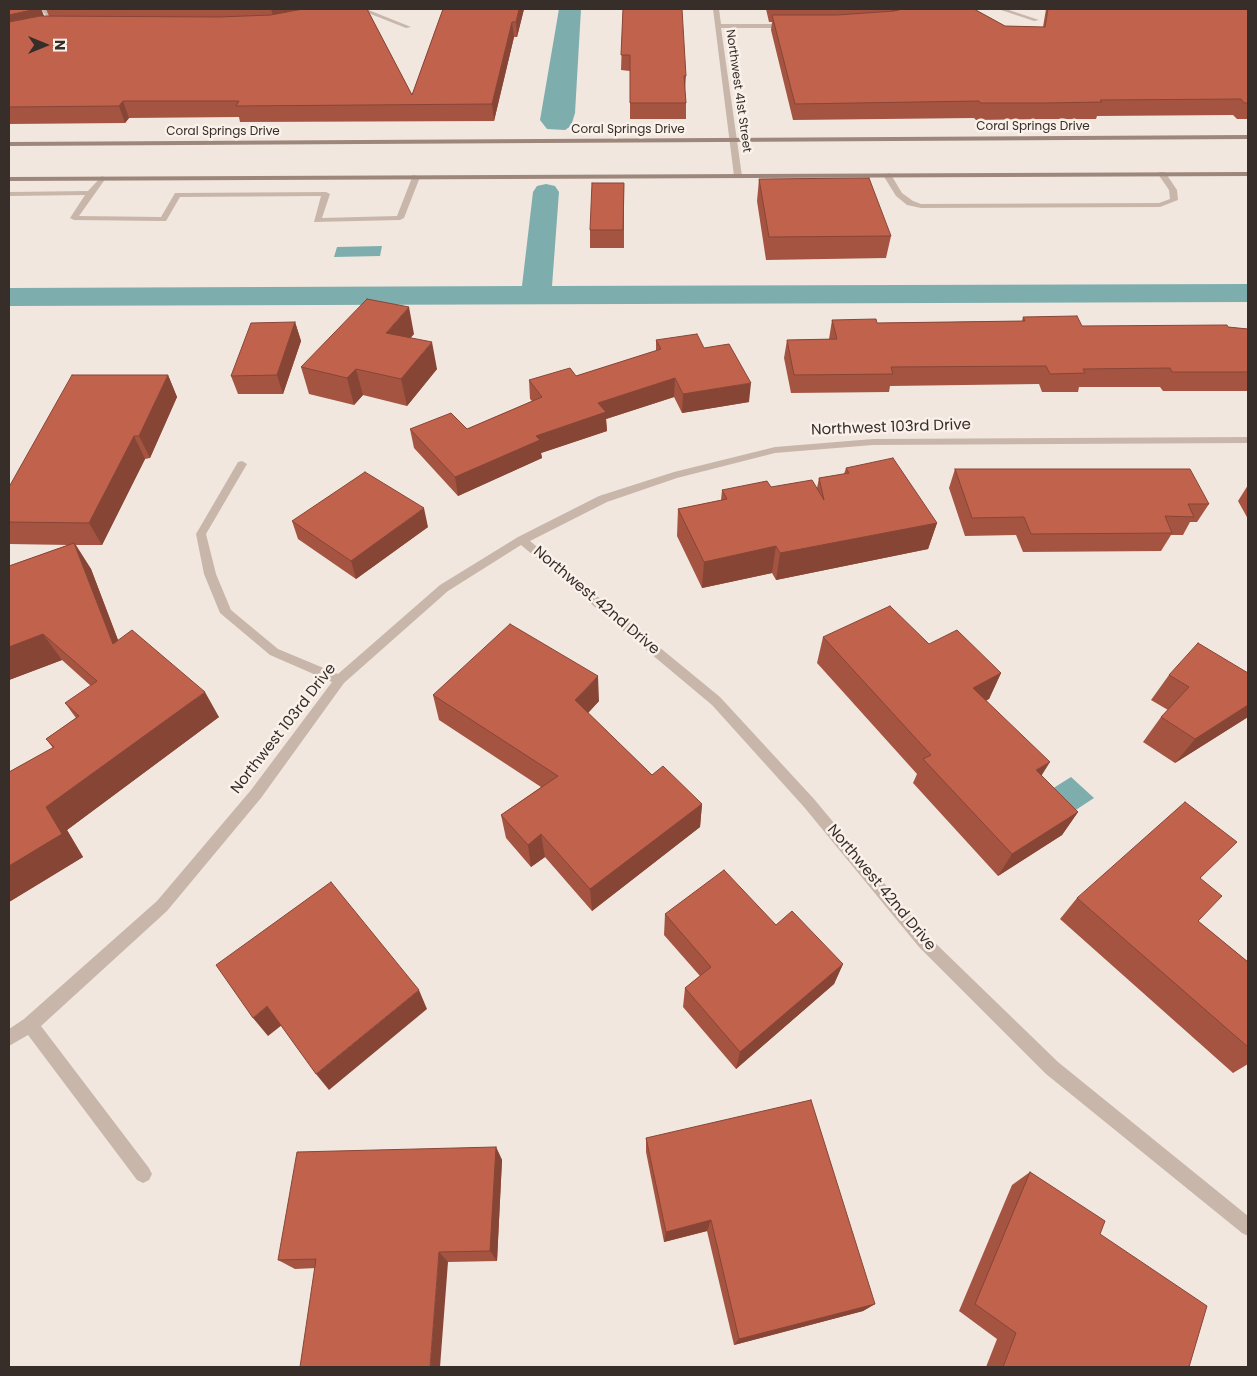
<!DOCTYPE html>
<html>
<head>
<meta charset="utf-8">
<style>
  body { margin:0 }
  #map { position:relative; width:1257px; height:1376px; overflow:hidden; background:#f1e7de; font-family:Poppins,sans-serif }
  canvas { display:block }
  .frame { position:absolute; inset:0; border:10px solid #372d29; pointer-events:none }
  .north { position:absolute; left:20px; top:20px; width:50px; height:50px; -webkit-text-stroke:4px #f9f1ea; paint-order:stroke; rotate:90deg; font-size:14px; font-weight:700; line-height:20px; text-align:center; color:#372d29 }
  .north::after { content:''; display:block; margin:auto; width:18px; height:22px; background:#372d29; clip-path:polygon(50% 0,100% 100%,50% 72%,0 100%) }
</style>
</head>
<body>
<div id="map">
<canvas width="1257" height="1376"></canvas>
<div class="frame"></div>
<div class="north">N</div>
</div>
<script>
const ctx = document.querySelector('canvas').getContext('2d');
ctx.lineJoin = 'round';
function fill(path, color) { ctx.fillStyle = color; ctx.fill(path, 'evenodd'); }
const toPath = rows => new Path2D(rows.map(r => 'M' + r).join(''));
function strokePath(path, color, width, dash) { ctx.strokeStyle = color; ctx.lineWidth = width; ctx.lineCap = dash ? 'butt' : 'round'; ctx.setLineDash(dash || []); ctx.stroke(path); }
function label(font, color, halo, rows, align = 'center') {
  ctx.font = font + ' Poppins,sans-serif'; ctx.lineWidth = 5; ctx.setLineDash([]); ctx.textBaseline = 'middle'; ctx.strokeStyle = halo; ctx.fillStyle = color; for (const [text, x, y, turn = 0] of rows) {
    ctx.save(); ctx.translate(x, y); ctx.rotate((+turn || 0) * Math.PI / 180); ctx.textAlign = isNaN(turn) ? turn : align; if (halo) ctx.strokeText(text, 0, 0); ctx.fillText(text, 0, 0); ctx.restore();
  }
}
const water = toPath([
  [559,9,581,9,575,113,571,126,565,130,547,129,540,120],
  [382,246,380,256,334,257,337,247],
  [1071,777,1094,798,1059,821,1036,799]
]);
const canal = toPath([
  [546,184,555,186,559,192,552,286,1248,284,1248,302,9,306,9,288,522,286,533,192,537,186,546,184]
]);
const lane = toPath([
  [1159,172,1165,172,1177,190,1178,200,1160,207,921,208,907,205,896,196,883,175,890,173,902,193,913,201,921,204,1159,203,1170,199,1169,190,1158,174,1159,172],
  [413,175,420,177,404,218,400,220,314,222,321,196,180,197,166,221,163,221,74,220,70,218,85,195,9,196,9,192,88,191,102,176,106,178,79,216,161,217,175,193,178,193,326,192,330,194,322,218,397,216,413,175]
]);
const street = toPath([
  [40,9,46,9,52,15,48,28,43,27,46,15,40,9],
  [358,9,366,9,411,27,406,28,358,9],
  [713,9,719,9,721,24,788,24,791,26,788,28,721,28,742,176,738,178,734,176,713,9],
  [998,9,1006,9,1039,20,1034,21,998,9],
  [1248,437,1248,443,873,445,775,453,677,478,607,502,530,541,720,697,814,799,929,937,1058,1062,1248,1216,1248,1236,1242,1233,1046,1074,919,947,804,807,712,705,521,545,448,591,344,683,261,798,167,911,41,1026,149,1168,152,1174,149,1180,143,1183,137,1180,28,1035,9,1046,9,1029,24,1019,157,901,251,790,332,682,270,655,220,613,204,574,196,534,238,462,242,461,247,464,206,534,216,574,231,610,278,649,338,674,440,585,518,537,599,496,674,472,775,447,873,439,1248,437]
]);
const secondary = toPath([
  [1248,135,1248,139,9,146,9,142,1248,135],
  [1248,172,1248,176,9,181,9,177,1248,172]
]);
const wall = toPath([
  [9,9,41,9,44,16,49,16,46,9,367,9,412,95,443,9,524,9,517,37,514,37,494,121,240,122,239,117,129,118,125,123,9,124],
  [623,9,686,76,685,90,686,103,686,119,630,119,630,71,621,70],
  [766,9,974,9,1005,26,1043,27,1046,9,1248,9,1248,119,1237,119,1233,115,1097,116,1096,119,1041,119,976,120,974,118,793,120,771,30,772,22,769,22],
  [759,179,891,236,886,258,766,260,757,201],
  [624,183,624,248,590,248,590,230],
  [1023,317,1082,326,1228,327,1248,329,1248,391,1163,391,1160,387,1079,387,1078,392,1042,392,1039,384,890,386,889,392,791,393,784,358,787,340,829,339,832,320,877,323,1022,321],
  [295,322,301,341,283,394,238,394,231,376],
  [414,334,410,338,437,369,407,406,363,395,354,405,309,394,301,367],
  [656,340,704,348,749,402,682,413,674,397,606,419,607,431,541,453,542,458,458,496,414,448,410,429,467,429,532,401,530,399,529,380,576,376,656,351],
  [168,375,177,397,150,458,145,459,102,545,76,545,91,569,118,640,219,717,67,830,83,857,9,902,9,772,53,748,46,739,76,718,65,703,91,686,62,660,9,680,9,566,68,545,9,544,9,487],
  [846,468,937,523,928,549,776,580,772,573,702,588,677,536,678,509,721,500,722,490,817,488,819,478,844,474],
  [955,469,1209,504,1197,522,1190,522,1183,535,1171,535,1161,551,1023,552,1016,535,965,536,949,488],
  [1248,485,1248,519,1238,501],
  [292,521,428,527,356,579,298,539],
  [823,637,929,644,1001,673,989,699,986,700,1041,776,1078,812,1062,835,998,876,913,783,917,774,817,663],
  [1248,673,1248,717,1175,763,1143,742,1161,717,1168,710,1151,700,1169,675],
  [433,695,599,701,588,713,652,775,702,804,700,827,592,911,545,857,531,867,506,838,501,815,541,787,439,720],
  [1200,878,1198,921,1248,962,1248,1064,1233,1073,1060,919,1077,898],
  [665,914,776,925,843,964,834,984,736,1069,683,1007,685,988,700,976,664,935],
  [646,1138,875,1304,863,1311,734,1345,707,1231,664,1242,646,1152],
  [496,1147,502,1160,497,1261,448,1262,295,1269,278,1260],
  [1030,1172,1100,1234,1189,1367,986,1367,997,1339,959,1311,1012,1185]
]);
const shadedWall = toPath([
  [36,9,41,9,44,16,9,32,9,15],
  [271,9,352,9,275,22],
  [519,9,524,9,517,37,516,22],
  [892,9,941,9,891,18],
  [512,22,514,37,494,121,492,104],
  [123,101,129,118,125,123,119,106],
  [409,307,414,334,392,359,386,333],
  [295,322,301,341,283,394,277,375],
  [432,342,437,369,407,406,401,379],
  [356,369,363,395,354,405,347,378],
  [168,375,177,397,150,458,139,436],
  [675,378,674,397,606,419,607,431,541,453,542,458,458,496,455,477,598,403],
  [751,383,749,402,682,413,683,394],
  [134,436,145,459,102,545,89,523],
  [424,508,428,527,356,579,351,561],
  [937,523,928,549,776,580,780,553],
  [74,543,91,569,129,669,113,644],
  [776,546,772,573,702,588,704,562],
  [43,634,62,660,9,680,9,647],
  [1001,673,989,699,962,713,973,688],
  [598,676,599,701,577,725,575,700],
  [205,692,219,717,67,830,83,857,9,902,9,866,46,807],
  [1248,705,1248,717,1175,763,1195,739],
  [1050,762,1035,786,1036,770],
  [702,804,700,827,592,911,590,889],
  [1078,812,1062,835,998,876,1012,854],
  [541,834,545,857,531,867,528,845],
  [843,964,834,984,736,1069,740,1052],
  [419,990,427,1009,329,1090,316,1074],
  [267,1006,282,1025,268,1036,253,1018],
  [496,1147,502,1160,497,1261,490,1251],
  [711,1220,707,1231,664,1242,666,1232],
  [439,1252,448,1262,440,1367,430,1367],
  [875,1304,863,1311,734,1345,739,1339]
]);
const building = toPath([
  [9,9,36,9,9,15,9,9],
  [303,9,367,9,412,95,443,9,519,9,516,22,512,22,492,104,236,106,239,101,123,101,119,106,9,107,9,22,40,16,219,17,271,15,303,9],
  [623,9,682,9,686,76,684,76,686,103,630,103,630,55,621,55,623,9],
  [903,9,974,9,1005,26,1045,27,1048,9,1248,9,1248,103,1244,103,1241,99,1100,100,1102,102,1046,103,980,103,979,101,795,104,772,15,837,15,894,11,903,9],
  [869,178,891,236,769,237,759,179,869,178],
  [592,183,624,183,623,230,590,230,592,183],
  [367,299,409,307,386,333,432,342,401,379,356,369,347,378,301,367,367,299],
  [1077,316,1082,326,1227,325,1228,327,1248,329,1248,372,1172,372,1170,368,1083,369,1085,373,1050,374,1046,366,891,367,893,374,794,375,787,340,837,339,832,320,876,319,877,323,1025,321,1023,317,1077,316],
  [295,322,277,375,231,376,251,323,295,322],
  [697,334,704,348,729,344,751,383,683,394,675,378,598,403,606,412,536,436,540,440,455,477,410,429,451,413,467,429,542,397,529,380,570,368,576,376,661,349,656,340,697,334],
  [72,375,168,375,139,436,134,436,89,523,9,522,9,487,72,375],
  [893,458,937,523,780,553,776,546,704,562,678,509,727,499,722,490,767,481,771,487,812,480,824,500,819,478,849,473,846,468,893,458],
  [955,469,1190,469,1209,504,1188,504,1194,517,1165,516,1172,533,1031,534,1024,517,972,518,955,469],
  [365,472,424,508,351,561,292,521,365,472],
  [74,543,113,644,132,630,205,692,46,807,62,834,9,866,9,772,54,747,46,739,79,716,65,703,97,681,43,634,9,647,9,566,74,543],
  [890,606,929,644,957,630,1001,673,973,688,1050,762,1036,770,1078,812,1012,854,923,759,931,755,823,637,890,606],
  [510,624,598,676,575,700,652,775,663,766,702,804,590,889,541,834,528,845,501,815,558,776,433,695,510,624],
  [1198,643,1248,673,1248,705,1195,739,1161,717,1189,687,1169,675,1198,643],
  [1185,802,1237,842,1200,878,1222,896,1198,921,1248,962,1248,1047,1077,898,1185,802],
  [724,870,776,925,792,911,843,964,740,1052,685,988,711,967,665,914,724,870],
  [331,882,419,990,316,1074,267,1006,253,1018,216,965,331,882],
  [811,1100,875,1304,739,1339,711,1220,666,1232,646,1138,811,1100],
  [496,1147,490,1251,439,1252,430,1367,300,1367,316,1259,278,1260,297,1152,496,1147],
  [1030,1172,1105,1221,1100,1234,1207,1306,1189,1367,1003,1367,1016,1333,975,1304,1030,1172]
]);
const farStreetnames = [
  ["Northwest 41st Street",738,91,82],
  ["Coral Springs Drive",1033,127],
  ["Coral Springs Drive",628,130],
  ["Coral Springs Drive",223,132]
];
const streetNames = [
  ["Northwest 103rd Drive",891,428,-2],
  ["Northwest 42nd Drive",596,601,40],
  ["Northwest 103rd Drive",284,729,-52],
  ["Northwest 42nd Drive",881,888,50]
];
fill(water, '#7eadad');
fill(canal, '#7eadad');
fill(lane, '#c9b6aa');
fill(street, '#c9b6aa');
fill(secondary, '#9d867b');
fill(wall, '#a65442');
fill(shadedWall, '#874536');
fill(building, '#c1624d');
strokePath(building, '#874536', 1);
label('12px', '#372d29', '#f9f1ea', farStreetnames);
label('15px', '#372d29', '#f9f1ea', streetNames);
</script>
</body>
</html>
